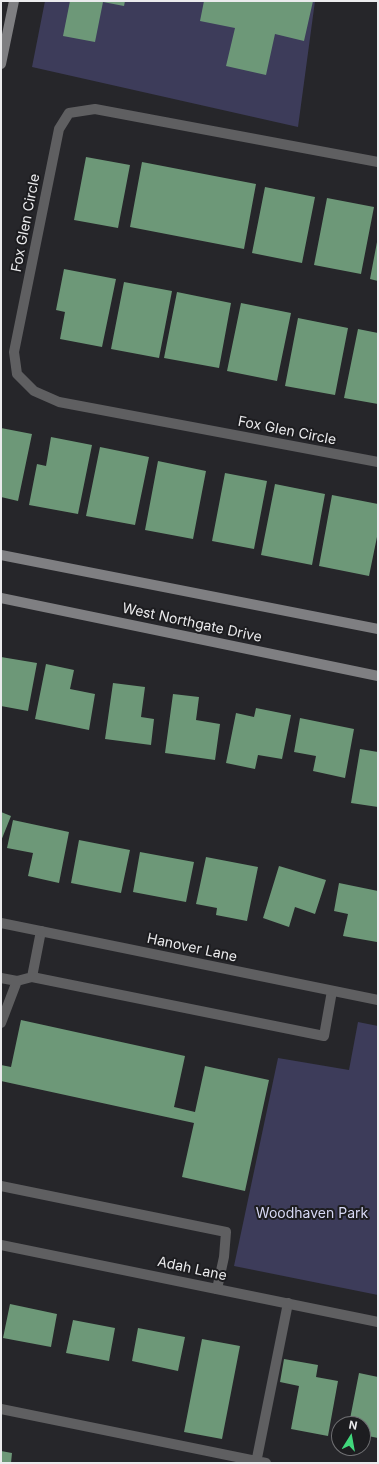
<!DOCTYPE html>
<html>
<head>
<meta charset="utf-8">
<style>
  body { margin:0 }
  #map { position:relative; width:379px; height:1464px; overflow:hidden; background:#26262a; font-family:Inter,sans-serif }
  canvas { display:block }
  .frame { position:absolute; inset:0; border:2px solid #ebebed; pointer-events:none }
  .north { position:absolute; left:331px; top:1416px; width:40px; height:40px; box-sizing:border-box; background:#1d1d20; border:1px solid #6f6f72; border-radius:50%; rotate:11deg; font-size:11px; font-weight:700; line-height:16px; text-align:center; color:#ebebed }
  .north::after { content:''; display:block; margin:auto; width:14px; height:18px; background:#41d77c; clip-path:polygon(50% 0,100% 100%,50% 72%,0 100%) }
</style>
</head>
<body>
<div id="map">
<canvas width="379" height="1464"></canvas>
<div class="frame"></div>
<div class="north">N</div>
</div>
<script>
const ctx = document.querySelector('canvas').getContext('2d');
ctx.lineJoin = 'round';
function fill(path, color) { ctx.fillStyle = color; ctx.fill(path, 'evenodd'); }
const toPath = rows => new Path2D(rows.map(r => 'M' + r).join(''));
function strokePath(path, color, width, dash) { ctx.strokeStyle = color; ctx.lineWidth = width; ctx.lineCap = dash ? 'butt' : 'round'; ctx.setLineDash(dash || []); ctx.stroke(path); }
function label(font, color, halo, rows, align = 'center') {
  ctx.font = font + ' Inter,sans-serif'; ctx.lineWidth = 4; ctx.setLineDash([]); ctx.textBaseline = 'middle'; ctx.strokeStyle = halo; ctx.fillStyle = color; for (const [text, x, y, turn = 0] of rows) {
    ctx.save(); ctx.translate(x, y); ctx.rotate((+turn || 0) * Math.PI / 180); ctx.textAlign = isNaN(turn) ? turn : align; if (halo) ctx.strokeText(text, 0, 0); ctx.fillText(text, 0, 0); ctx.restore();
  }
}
const green = toPath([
  [45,1,315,1,298,127,32,67],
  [358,1022,378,1026,378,1295,234,1266,278,1058,349,1070]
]);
const building = toPath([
  [70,1,125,1,124,6,103,2,95,42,63,36],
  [204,1,313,1,304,41,275,34,266,75,226,66,235,28,200,21],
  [86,157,130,165,118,228,74,220],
  [142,162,256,184,244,249,130,227],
  [265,187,315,197,302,263,252,253],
  [327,198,374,207,361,274,314,265],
  [377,242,378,242,378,281,370,279],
  [64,269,116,279,102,347,60,339,65,312,56,310],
  [124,282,172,291,159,358,111,349],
  [177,292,231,303,219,368,164,358],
  [241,303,291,313,277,381,227,371],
  [298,318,348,328,335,395,285,386],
  [358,329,378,333,378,404,344,398],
  [1,428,32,434,18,501,1,497],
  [51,437,92,445,78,514,29,505,37,464,46,466],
  [100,447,149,457,135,525,86,516],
  [158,461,206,471,193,539,145,530],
  [225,473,267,481,254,549,212,541],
  [275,484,325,494,312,565,261,555],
  [332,495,378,504,378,532,369,576,319,566],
  [1,657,37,663,28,711,1,706],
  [46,664,74,670,70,689,95,694,89,730,35,719],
  [113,683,145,687,141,717,154,719,151,745,105,739],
  [173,694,199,697,196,720,220,724,215,760,165,753],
  [256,708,291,715,282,759,258,755,255,769,226,763,236,713,254,717],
  [300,718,354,729,345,778,313,771,316,756,294,752],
  [360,749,378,752,378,807,351,803],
  [1,812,11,816,1,841],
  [13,820,69,832,59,883,28,876,33,853,7,848],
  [79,840,130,850,121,893,71,883],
  [140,852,194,862,186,902,133,892],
  [206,857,258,867,247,921,216,915,217,908,196,904],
  [279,866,326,880,315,914,295,907,289,927,263,918],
  [339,883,378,891,377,942,343,936,348,914,334,911],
  [21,1020,185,1056,174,1107,195,1112,205,1066,269,1080,245,1191,182,1177,194,1123,1,1081,1,1065,11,1067],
  [10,1304,57,1314,51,1347,3,1338],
  [73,1320,115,1328,109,1361,66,1353],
  [138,1328,185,1337,178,1371,132,1361],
  [202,1339,240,1346,222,1439,184,1432],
  [284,1359,318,1365,316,1377,338,1381,328,1436,291,1429,299,1386,280,1382],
  [359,1373,378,1377,378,1438,363,1435,363,1424,349,1424],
  [1,1451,12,1453,11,1463,1,1463]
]);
const service = toPath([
  [32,977,41,931],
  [1,978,17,981,32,977,324,1036,332,991],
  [1,1023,17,981],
  [1,1186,226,1232,224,1257,217,1289],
  [1,1409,266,1463],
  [256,1463,288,1303]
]);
const minor = toPath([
  [378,162,95,109,69,113,59,129,14,352,17,374,34,391,59,402,378,462],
  [1,923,378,1000],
  [1,1245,378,1322]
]);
const secondary = toPath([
  [1,64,14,1],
  [1,555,378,629],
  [1,598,378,676]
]);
const streetNames = [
  ["Fox Glen Circle",26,223,-79],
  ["Fox Glen Circle",287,431,11],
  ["West Northgate Drive",192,623,12],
  ["Hanover Lane",192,948,12],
  ["Adah Lane",192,1269,12]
];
const parkNames = [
  ["Woodhaven Park",312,1214]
];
fill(green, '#3d3c5a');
fill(building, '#6d9878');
strokePath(service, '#5f5f61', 10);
strokePath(minor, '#5f5f61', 10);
strokePath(secondary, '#7f7f82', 10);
label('14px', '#ebebed', '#1d1d20', streetNames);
label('14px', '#d7d8f4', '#1d1d20', parkNames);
</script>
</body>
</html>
